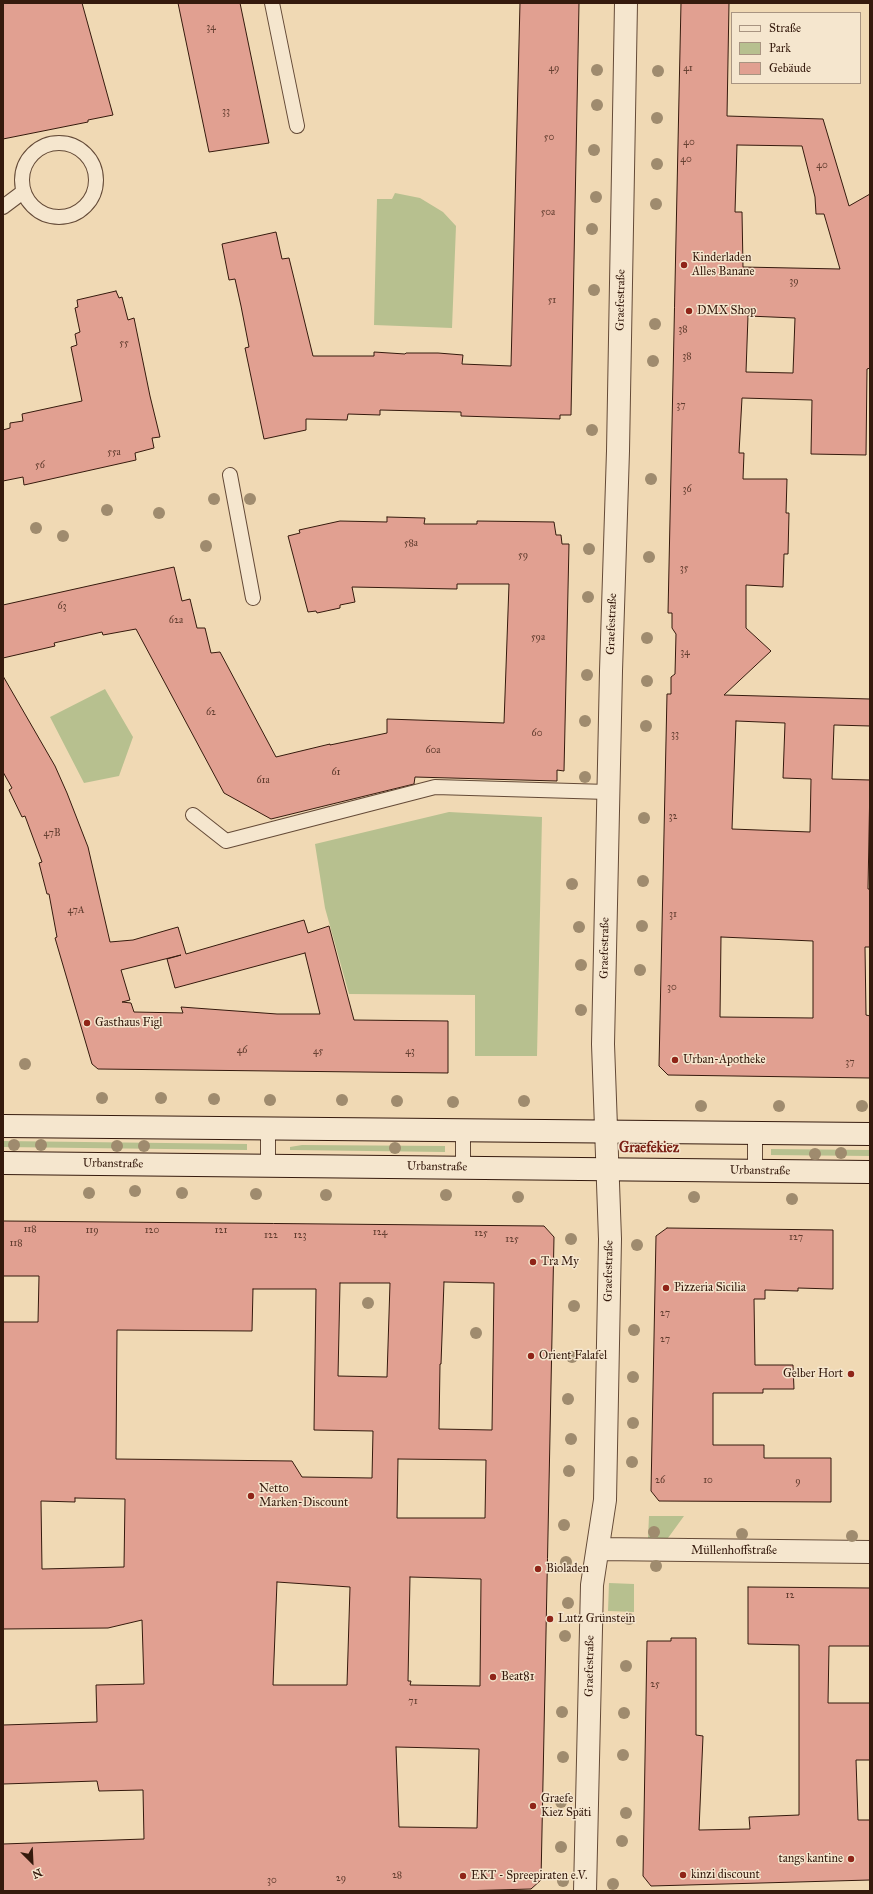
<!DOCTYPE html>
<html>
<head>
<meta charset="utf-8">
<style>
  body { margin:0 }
  #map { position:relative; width:873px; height:1894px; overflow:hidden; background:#f0d9b4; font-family:"IM FELL Great Primer",serif }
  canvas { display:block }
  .frame { position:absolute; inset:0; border:4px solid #351a0d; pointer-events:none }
  .legend { position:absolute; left:731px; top:12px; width:130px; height:72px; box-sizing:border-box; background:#f5e6ce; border:1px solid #a89481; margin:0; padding:5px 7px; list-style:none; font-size:12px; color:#351a0d }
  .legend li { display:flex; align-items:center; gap:8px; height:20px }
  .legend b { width:20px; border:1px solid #a89481 }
  .north { position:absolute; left:12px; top:1842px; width:40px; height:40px; -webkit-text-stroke:3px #f5e6ce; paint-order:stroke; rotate:156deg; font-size:11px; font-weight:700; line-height:16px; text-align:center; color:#351a0d }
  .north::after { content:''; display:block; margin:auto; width:14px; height:18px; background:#351a0d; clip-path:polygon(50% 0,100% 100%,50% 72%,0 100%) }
</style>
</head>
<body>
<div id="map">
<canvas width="873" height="1894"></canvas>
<div class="frame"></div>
<ul class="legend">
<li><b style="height:5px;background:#f5e6ce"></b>Straße</li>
<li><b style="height:11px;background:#b7c08f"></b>Park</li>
<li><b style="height:11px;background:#e1a091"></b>Gebäude</li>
</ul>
<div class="north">N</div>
</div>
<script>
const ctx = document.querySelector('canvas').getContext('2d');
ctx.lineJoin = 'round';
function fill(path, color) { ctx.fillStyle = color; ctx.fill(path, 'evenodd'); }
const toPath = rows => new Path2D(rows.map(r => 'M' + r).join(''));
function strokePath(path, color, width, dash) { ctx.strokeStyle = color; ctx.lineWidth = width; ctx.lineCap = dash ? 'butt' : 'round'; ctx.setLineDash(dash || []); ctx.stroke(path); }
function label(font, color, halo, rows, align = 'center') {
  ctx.font = font + ' "IM FELL Great Primer",serif'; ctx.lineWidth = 3; ctx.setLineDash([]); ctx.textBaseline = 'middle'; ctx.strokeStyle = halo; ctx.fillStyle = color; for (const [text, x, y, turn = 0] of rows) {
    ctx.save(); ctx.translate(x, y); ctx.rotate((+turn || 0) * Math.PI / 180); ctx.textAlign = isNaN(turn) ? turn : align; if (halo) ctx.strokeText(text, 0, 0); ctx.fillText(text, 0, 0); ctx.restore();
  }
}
const green = toPath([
  [395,193,420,198,443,212,456,226,452,328,374,325,377,199,392,199],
  [105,689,133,737,119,776,84,783,50,717],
  [449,812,542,817,537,1056,475,1056,475,995,349,994,325,908,315,844],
  [3,1141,247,1144,247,1150,3,1147],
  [302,1145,445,1146,445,1152,290,1150,290,1147],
  [771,1149,870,1150,870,1156,771,1155],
  [649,1516,684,1516,668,1538,648,1538],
  [609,1583,634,1584,634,1612,608,1611]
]);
const building = toPath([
  [3,3,82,3,113,115,88,120,88,122,3,139,3,3],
  [178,3,240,3,269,143,209,152,178,3],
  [520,3,579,3,571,415,560,415,560,419,493,417,461,416,461,412,380,410,380,415,348,414,347,420,306,419,306,430,264,439,245,348,249,347,241,306,235,279,229,280,222,244,276,232,282,259,289,258,313,356,374,356,374,352,405,354,406,353,438,353,463,355,462,364,511,366,520,3],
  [681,3,729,3,727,116,823,119,849,206,870,194,870,368,867,369,866,455,811,454,812,400,742,398,739,453,744,453,743,479,787,479,786,513,789,513,788,554,784,554,783,587,746,585,746,628,771,651,724,695,870,699,870,726,834,725,832,779,870,780,868,889,870,889,870,947,865,947,866,1015,870,1016,870,1078,668,1075,659,1066,667,694,671,694,671,677,675,674,676,634,672,628,672,613,668,613,681,3],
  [737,145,802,146,815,197,816,214,824,214,840,269,743,267,742,212,735,212,737,145],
  [748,316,795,318,793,373,746,372,748,316],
  [736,721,785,723,783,778,811,779,810,832,732,829,736,721],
  [721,937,813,941,813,1018,720,1017,721,937],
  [116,291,119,298,122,297,128,320,134,318,150,396,160,437,152,438,154,448,135,453,136,460,24,485,23,477,3,481,3,430,10,428,10,423,23,421,22,414,82,401,71,347,77,345,75,334,80,332,75,308,78,307,77,300,116,291],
  [387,517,425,518,424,524,477,524,477,521,554,522,556,535,561,535,562,544,569,544,564,771,557,770,557,781,415,777,414,784,271,819,224,793,136,629,103,635,102,632,54,643,55,646,3,658,3,605,174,567,182,601,190,599,197,628,205,628,211,653,220,652,276,757,330,744,330,745,387,733,387,719,504,723,509,584,457,584,457,589,352,587,355,602,340,605,340,608,317,613,316,611,308,612,288,536,300,533,299,530,340,521,387,522,387,517],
  [3,676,55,766,67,793,88,847,110,942,133,940,178,927,186,954,304,920,308,933,329,926,354,1020,448,1021,448,1073,98,1069,92,1064,55,938,57,937,49,894,47,894,39,863,42,862,25,816,22,817,9,790,12,788,3,772,3,676],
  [305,953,320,1014,277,1014,181,1007,183,1013,134,1012,131,1003,122,1002,130,1000,121,970,181,955,167,959,175,988,305,953],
  [3,1221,544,1226,554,1237,541,1880,531,1889,458,1891,3,1891,3,1844,144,1839,143,1790,99,1791,97,1781,3,1784,3,1725,97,1722,96,1685,144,1684,142,1620,108,1628,3,1629,3,1322,38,1322,39,1276,3,1276,3,1221],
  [444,1282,494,1283,492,1430,439,1429,440,1364,441,1364,444,1282],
  [340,1283,390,1283,387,1377,338,1376,340,1283],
  [253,1289,316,1289,314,1430,373,1431,372,1478,302,1477,292,1461,116,1459,117,1330,252,1331,253,1289],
  [398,1459,486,1460,485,1518,397,1518,398,1459],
  [75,1498,125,1499,124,1567,42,1569,41,1501,75,1502,75,1498],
  [410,1577,481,1579,480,1686,410,1685,411,1681,408,1681,410,1577],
  [277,1582,350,1587,347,1685,273,1685,277,1582],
  [396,1747,479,1749,477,1828,399,1827,396,1747],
  [667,1228,833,1230,833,1289,798,1288,798,1291,765,1290,765,1299,754,1299,755,1365,793,1365,794,1389,763,1389,763,1393,713,1393,713,1445,764,1445,764,1458,831,1458,831,1502,659,1501,651,1491,656,1236,667,1228],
  [748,1587,870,1588,870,1646,829,1646,828,1703,870,1703,870,1760,856,1760,858,1820,870,1820,870,1880,651,1886,643,1876,647,1641,671,1641,671,1638,696,1638,696,1735,703,1736,699,1830,750,1829,749,1817,799,1815,799,1645,748,1644,748,1587]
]);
const lane = toPath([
  [272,3,297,126],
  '22 180a37 37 0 1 1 74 0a37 37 0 1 1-74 0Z',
  [3,207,23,192],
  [230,475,253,598],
  [193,815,226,841,435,787,608,792],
  [755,1133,755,1170],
  [268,1166,268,1129],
  [463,1168,463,1131]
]);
const street = toPath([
  [599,1549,870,1552],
  [585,1891,592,1585,605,1500,610,1239,603,1044,611,671,618,451,626,3]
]);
const secondary = toPath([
  [3,1126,870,1134],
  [3,1163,870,1172]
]);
const trees = [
  [597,70],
  [658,71],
  [597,105],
  [657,118],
  [594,150],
  [657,164],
  [596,197],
  [656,204],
  [592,229],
  [594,290],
  [655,324],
  [653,361],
  [592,430],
  [651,479],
  [214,499],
  [250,499],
  [107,510],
  [159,513],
  [36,528],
  [63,536],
  [206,546],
  [589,549],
  [649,557],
  [588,597],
  [647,638],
  [587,675],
  [647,681],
  [585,721],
  [646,726],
  [585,777],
  [644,818],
  [643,881],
  [572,884],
  [642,926],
  [579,927],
  [581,965],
  [640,970],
  [581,1010],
  [25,1064],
  [102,1098],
  [161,1098],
  [214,1099],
  [270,1100],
  [342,1100],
  [397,1101],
  [524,1101],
  [453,1102],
  [701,1106],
  [779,1106],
  [862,1106],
  [14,1145],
  [41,1145],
  [117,1146],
  [144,1146],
  [395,1148],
  [841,1153],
  [815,1154],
  [135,1191],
  [89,1193],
  [182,1193],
  [256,1194],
  [326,1195],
  [446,1195],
  [518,1197],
  [694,1197],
  [792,1199],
  [571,1239],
  [637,1245],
  [368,1303],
  [574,1306],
  [634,1330],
  [476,1333],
  [572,1357],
  [633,1377],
  [568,1399],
  [633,1423],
  [571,1439],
  [632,1462],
  [569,1471],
  [564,1525],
  [654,1532],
  [742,1534],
  [852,1536],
  [566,1562],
  [656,1566],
  [568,1603],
  [629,1619],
  [565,1636],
  [626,1666],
  [562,1712],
  [624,1713],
  [623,1755],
  [563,1757],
  [561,1802],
  [626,1813],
  [622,1841],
  [561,1847],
  [563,1881],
  [613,1884]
];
const markers = [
  [684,265,4,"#8f2418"],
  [689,311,4,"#8f2418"],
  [87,1023,4,"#8f2418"],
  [675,1060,4,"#8f2418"],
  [533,1262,4,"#8f2418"],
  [666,1288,4,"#8f2418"],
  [531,1356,4,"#8f2418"],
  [851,1374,4,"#8f2418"],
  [251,1496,4,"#8f2418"],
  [538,1569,4,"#8f2418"],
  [550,1619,4,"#8f2418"],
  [493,1677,4,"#8f2418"],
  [533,1806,4,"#8f2418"],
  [851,1859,4,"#8f2418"],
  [683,1875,4,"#8f2418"],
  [463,1876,4,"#8f2418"]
];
const numberNames = [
  ["34",211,28],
  ["49",554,69],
  ["41",688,69],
  ["33",226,112],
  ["50",549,138],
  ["40",689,143],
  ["40",686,160],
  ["40",822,166],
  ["50a",548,213],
  ["39",794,282],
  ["51",552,301],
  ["38",683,330],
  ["55",124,344],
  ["38",687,357],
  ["37",681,406],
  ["55a",114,453],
  ["56",40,466],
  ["36",687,490],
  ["58a",411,544],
  ["59",523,556],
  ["35",684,569],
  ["63",62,607],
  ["62a",176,621],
  ["59a",538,638],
  ["34",685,653],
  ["62",211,713],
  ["60",537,734],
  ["33",675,735],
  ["60a",433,751],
  ["61",336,773],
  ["61a",263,781],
  ["32",673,817],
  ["47B",52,834],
  ["47A",76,911],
  ["31",673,915],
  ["30",672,988],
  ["46",242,1051],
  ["45",318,1052],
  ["43",410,1052],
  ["37",850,1063],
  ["118",30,1230],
  ["119",92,1231],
  ["120",152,1231],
  ["121",221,1231],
  ["124",380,1233],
  ["125",481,1234],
  ["122",271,1236],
  ["123",300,1236],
  ["127",796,1238],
  ["125",512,1240],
  ["118",16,1244],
  ["27",665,1314],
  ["27",665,1340],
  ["26",660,1481],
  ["10",708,1481],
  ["9",798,1482],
  ["12",790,1596],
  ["25",655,1685],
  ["71",413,1702],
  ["28",397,1876],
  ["29",341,1879],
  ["30",272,1881]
];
const poiNames = [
  ["Kinderladen",692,258],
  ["Alles Banane",692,272],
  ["DMX Shop",697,311],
  ["Gasthaus Figl",95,1023],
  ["Urban-Apotheke",683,1060],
  ["Tra My",541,1262],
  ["Pizzeria Sicilia",674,1288],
  ["Orient Falafel",539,1356],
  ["Gelber Hort",843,1374,"right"],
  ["Netto",259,1489],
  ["Marken-Discount",259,1503],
  ["Bioladen",546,1569],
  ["Lutz Grünstein",558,1619],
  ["Beat81",501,1677],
  ["Graefe",541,1799],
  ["Kiez Späti",541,1813],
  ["tangs kantine",843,1859,"right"],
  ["kinzi discount",691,1875],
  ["EKT - Spreepiraten e.V.",471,1876]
];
const streetNames = [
  ["Graefestraße",621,300,-89],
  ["Graefestraße",612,624,-88],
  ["Graefestraße",605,948,-89],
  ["Urbanstraße",113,1164,1],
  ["Urbanstraße",437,1167,1],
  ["Urbanstraße",760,1171,1],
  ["Graefestraße",609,1271,-89],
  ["Müllenhoffstraße",734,1551],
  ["Graefestraße",590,1666,-89]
];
const quarterNames = [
  ["Graefekiez",649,1149]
];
fill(green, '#b7c08f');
fill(building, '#e1a091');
strokePath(building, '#351a0d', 1);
strokePath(lane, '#644a37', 16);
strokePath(street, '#644a37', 24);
strokePath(secondary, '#351a0d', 24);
strokePath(lane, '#f5e6ce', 14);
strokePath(street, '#f5e6ce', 22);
strokePath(secondary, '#f5e6ce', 22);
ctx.fillStyle = '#9f8b6e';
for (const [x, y] of trees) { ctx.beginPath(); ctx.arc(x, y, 6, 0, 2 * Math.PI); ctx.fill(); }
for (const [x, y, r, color] of markers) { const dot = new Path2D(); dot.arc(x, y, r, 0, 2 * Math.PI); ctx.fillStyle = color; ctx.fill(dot); strokePath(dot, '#f5e6ce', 1.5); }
label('10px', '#603c2e', null, numberNames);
label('12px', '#351a0d', '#f5e6ce', poiNames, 'left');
label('12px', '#351a0d', '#f5e6ce', streetNames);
label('bold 14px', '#7a1f14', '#f5e6ce', quarterNames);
</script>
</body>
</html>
